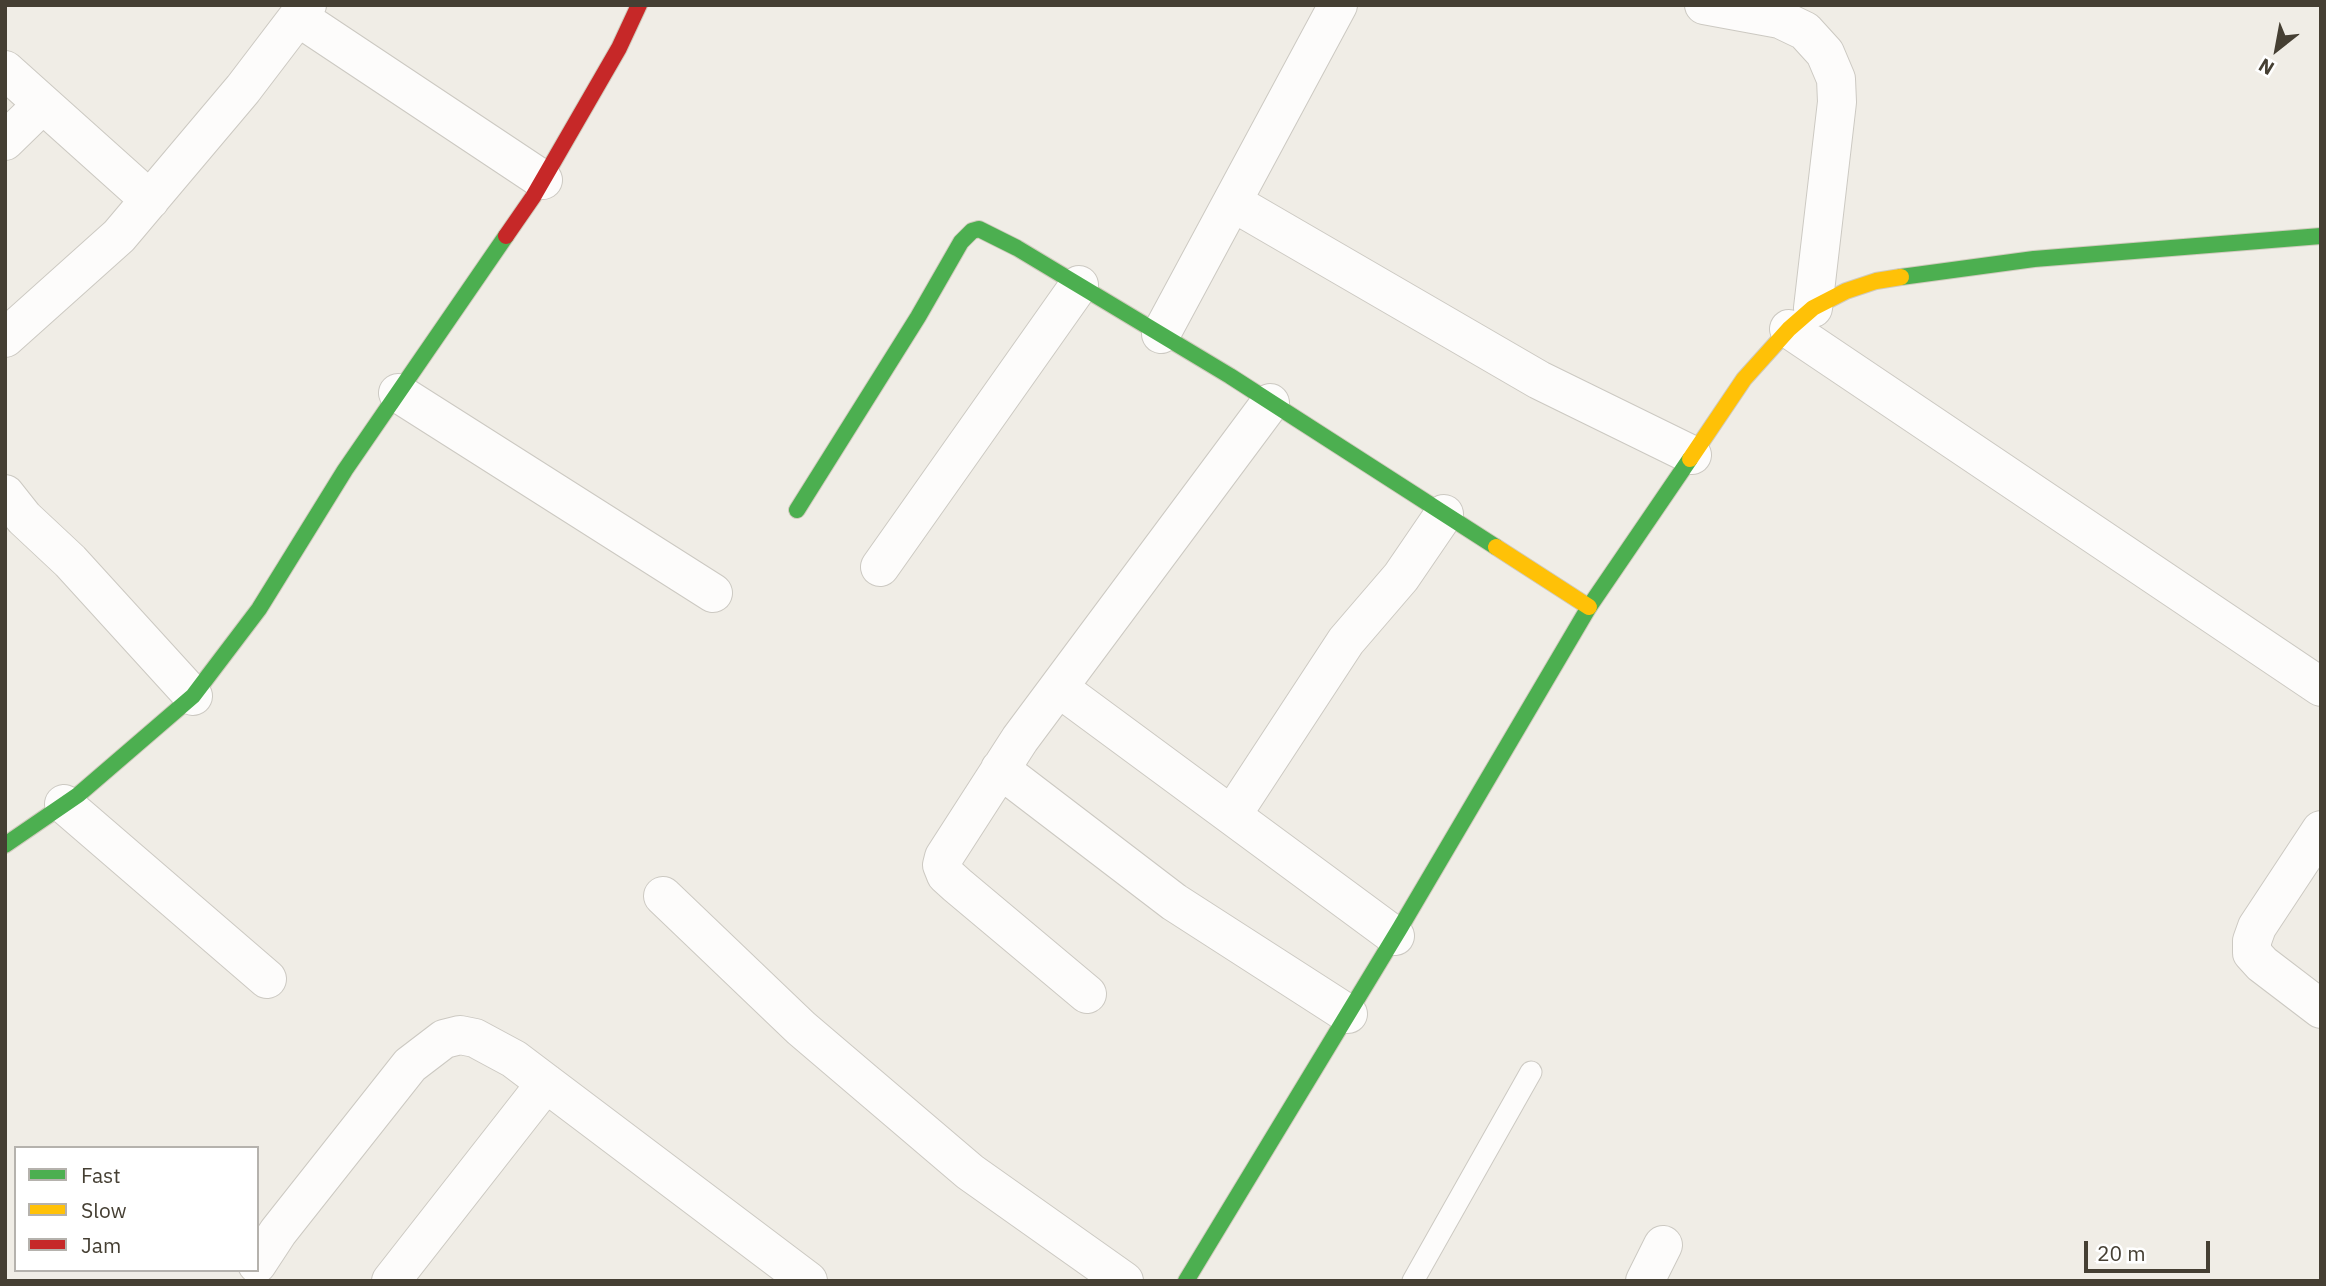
<!DOCTYPE html>
<html>
<head>
<meta charset="utf-8">
<style>
  body { margin:0 }
  #map { position:relative; width:2326px; height:1286px; overflow:hidden; background:#f0ede6; font-family:"IBM Plex Sans",sans-serif }
  canvas { display:block }
  .frame { position:absolute; inset:0; border:7px solid #453f33; pointer-events:none }
  .legend { position:absolute; left:14px; top:1146px; width:245px; height:126px; box-sizing:border-box; background:#fff; border:2px solid #b5b2ad; margin:0; padding:9px 12px; list-style:none; font-size:21px; color:#453f33 }
  .legend li { display:flex; align-items:center; gap:14px; height:35px }
  .legend b { width:35px; border:2px solid #b5b2ad }
  .north { position:absolute; left:2242px; top:14px; width:70px; height:70px; -webkit-text-stroke:5px #fff; paint-order:stroke; rotate:211deg; font-size:19px; font-weight:700; line-height:28px; text-align:center; color:#453f33 }
  .north::after { content:''; display:block; margin:auto; width:24px; height:32px; background:#453f33; clip-path:polygon(50% 0,100% 100%,50% 72%,0 100%) }
  .scale { position:absolute; left:2084px; top:1241px; width:126px; height:32px; box-sizing:border-box; border:4px solid #453f33; border-top:0; padding-left:9px; font-size:21px; line-height:24px; white-space:nowrap; color:#453f33; -webkit-text-stroke:5px #fff; paint-order:stroke }
</style>
</head>
<body>
<div id="map">
<canvas width="2326" height="1286"></canvas>
<div class="frame"></div>
<ul class="legend">
<li><b style="height:9px;background:#4caf50"></b>Fast</li>
<li><b style="height:9px;background:#ffc107"></b>Slow</li>
<li><b style="height:9px;background:#c62828"></b>Jam</li>
</ul>
<div class="north">N</div>
<div class="scale">20 m</div>
</div>
<script>
const ctx = document.querySelector('canvas').getContext('2d');
ctx.lineJoin = 'round';
const toPath = rows => new Path2D(rows.map(r => 'M' + r).join(''));
function strokePath(path, color, width, dash) { ctx.strokeStyle = color; ctx.lineWidth = width; ctx.lineCap = dash ? 'butt' : 'round'; ctx.setLineDash(dash || []); ctx.stroke(path); }
const lane = toPath([
  [1413,1281,1531,1072]
]);
const street = toPath([
  [1704,5,1780,19,1805,31,1825,53,1836,79,1837,102,1813,308],
  [298,17,543,180],
  [5,70,150,200],
  [5,141,43,104],
  [1234,203,1539,380,1692,455],
  [1789,329,2321,687],
  [1161,334,1338,5],
  [5,338,119,236,243,89,307,5],
  [398,393,713,593],
  [5,494,24,518,70,561,193,696],
  [880,567,1079,285],
  [1059,688,1395,936],
  [1000,769,1174,902,1348,1014],
  [64,804,267,979],
  [1232,815,1346,641,1401,577,1444,514],
  [2321,830,2257,927,2252,941,2252,953,2262,964,2321,1009],
  [663,896,801,1028,970,1172,1124,1281],
  [1087,994,957,885,946,875,942,865,944,857,1020,739,1270,403],
  [257,1264,278,1232,410,1065,444,1039,460,1035,475,1038,514,1059,808,1281],
  [391,1281,546,1083],
  [1645,1281,1663,1245]
]);
const fast = toPath([
  [1901,277,2034,259,2321,236],
  [797,510,918,317,961,242,972,231,979,229,1017,248,1230,376,1496,547],
  [5,845,78,795,193,696,259,609,345,470,506,236],
  [1186,1281,1400,928,1589,607,1690,459]
]);
const slow = toPath([
  [1690,459,1744,379,1789,329,1813,308,1846,291,1876,281,1901,277],
  [1496,547,1589,607]
]);
const jam = toPath([
  [506,236,533,197,619,48,639,5]
]);
strokePath(lane, '#ccc9c2', 23);
strokePath(street, '#ccc9c2', 40);
strokePath(fast, '#d0cbbd', 18);
strokePath(slow, '#d0cbbd', 18);
strokePath(jam, '#d0cbbd', 18);
strokePath(lane, '#fdfcfb', 21);
strokePath(street, '#fdfcfb', 38);
strokePath(fast, '#4caf50', 16);
strokePath(slow, '#ffc107', 16);
strokePath(jam, '#c62828', 16);
</script>
</body>
</html>
